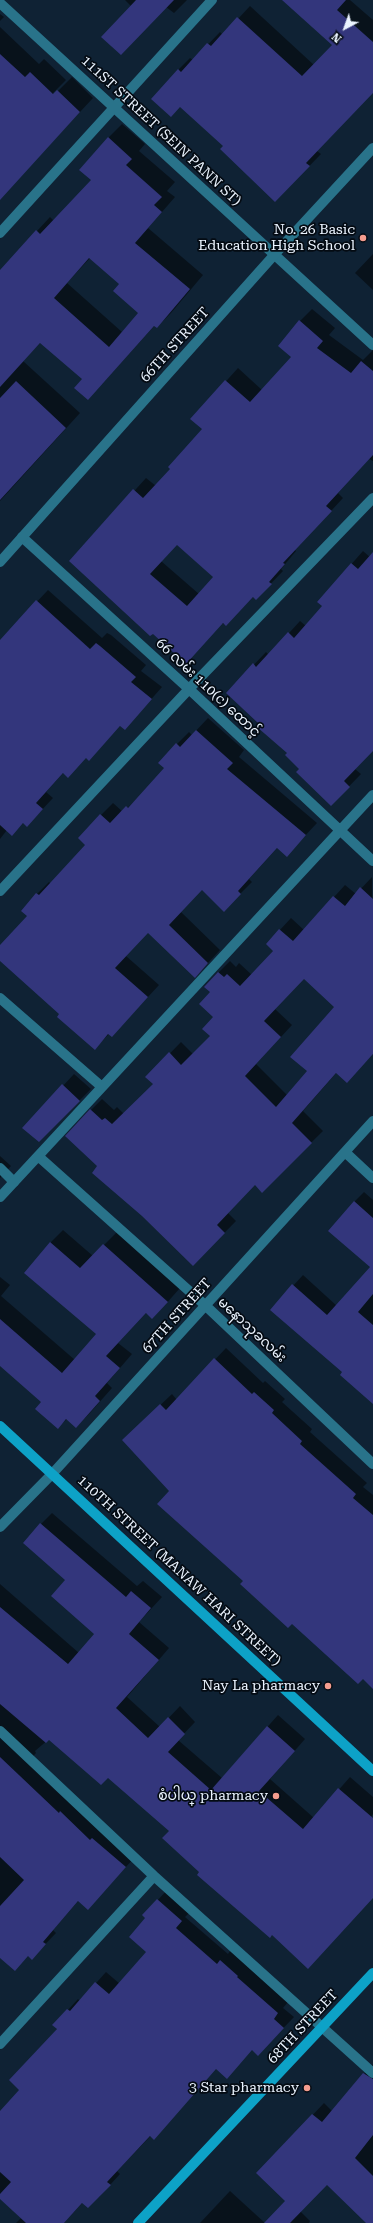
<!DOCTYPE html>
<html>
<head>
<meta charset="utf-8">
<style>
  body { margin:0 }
  #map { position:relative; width:373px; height:2223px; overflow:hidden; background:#0f2234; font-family:"Roboto Serif",serif }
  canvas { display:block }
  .north { position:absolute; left:325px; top:8px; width:40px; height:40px; -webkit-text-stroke:3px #040b13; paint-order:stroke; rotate:221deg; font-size:11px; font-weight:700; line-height:16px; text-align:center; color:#ebf4ff }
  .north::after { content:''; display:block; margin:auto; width:14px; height:18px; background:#ebf4ff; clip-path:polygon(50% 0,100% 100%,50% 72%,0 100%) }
</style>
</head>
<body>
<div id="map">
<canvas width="373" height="2223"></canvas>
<div class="north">N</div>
</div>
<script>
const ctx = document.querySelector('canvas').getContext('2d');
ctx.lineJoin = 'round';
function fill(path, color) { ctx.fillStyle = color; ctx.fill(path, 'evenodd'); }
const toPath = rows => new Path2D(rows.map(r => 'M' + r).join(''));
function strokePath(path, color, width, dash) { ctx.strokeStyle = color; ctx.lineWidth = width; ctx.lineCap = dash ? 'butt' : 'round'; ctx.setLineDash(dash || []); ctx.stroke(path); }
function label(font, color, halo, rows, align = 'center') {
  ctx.font = font + ' "Roboto Serif","Noto Sans Myanmar",serif'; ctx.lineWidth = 3.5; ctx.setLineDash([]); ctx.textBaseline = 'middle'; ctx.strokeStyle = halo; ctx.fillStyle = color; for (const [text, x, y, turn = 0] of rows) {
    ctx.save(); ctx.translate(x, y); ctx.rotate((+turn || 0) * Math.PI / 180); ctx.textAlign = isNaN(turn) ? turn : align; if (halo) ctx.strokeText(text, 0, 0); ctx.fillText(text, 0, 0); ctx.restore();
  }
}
const shadow = toPath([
  [125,0,187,0,174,13,166,7,131,6],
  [284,0,350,0,373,20,373,92,317,151,321,154,287,189,224,146,178,70,190,58,193,60,220,32,223,35,250,6,314,65,333,45],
  [0,14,4,17,0,21],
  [0,27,39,64,44,59,66,80,53,93,54,95,72,77,93,98,0,198],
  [122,124,145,144,139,151,175,182,167,191,175,197,148,228,203,275,171,313,157,327,155,325,102,384,83,379,41,342,23,361,80,413,0,501,0,271,50,217,54,221,92,180,108,138],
  [90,258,120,284,139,313,122,332,67,283],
  [373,254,373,290,355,273],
  [312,309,335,328,329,335,363,360,373,350,373,461,369,459,338,493,343,498,295,550,296,551,281,569,283,571,256,599,254,596,226,625,71,561,146,478,156,486,171,469,203,429,192,419,238,368,262,390,293,357,300,321],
  [177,544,214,577,199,594,161,561],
  [363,551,371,558,373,555,373,750,355,769,361,774,331,805,288,753,227,693,266,652,269,655,300,621,306,626,323,606,318,602],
  [48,590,102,638,107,633,111,635,146,665,141,671,162,687,125,729,121,725,89,760,86,757,64,772,46,792,53,798,38,814,24,822,12,834,7,830,0,839,0,641],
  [208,718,244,750,239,757,317,823,287,855,278,847,249,879,252,882,224,910,202,889,181,912,220,950,207,964,148,932,126,956,159,985,112,1036,109,1034,95,1048,61,1014,0,959,0,947,28,916,37,894,49,882,51,884,87,845,101,815,113,803,123,812,140,796,166,768,177,744,189,732,192,735],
  [372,877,373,1054,347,1081,337,1072,303,1111,323,1131,262,1191,255,1184,228,1213,236,1221,193,1265,99,1166,91,1110,102,1099,114,1110,117,1107,124,1114,154,1084,147,1077,181,1042,193,1054,211,1036,215,1017,211,992,219,972,230,961,236,967,239,963,252,975,274,950,267,944,291,918,304,930,345,885,356,894],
  [304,978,335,1006,308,1071,287,1095,256,1064,292,1025,275,1009],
  [74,1074,91,1089,39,1141,24,1128],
  [0,1156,11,1166,0,1178],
  [364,1192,373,1200,373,1402,343,1372,271,1310,303,1275,337,1306,371,1267,354,1202],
  [63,1230,93,1256,117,1232,180,1288,165,1305,147,1312,118,1343,132,1354,107,1383,112,1388,89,1414,76,1427,67,1419,58,1427,43,1401,0,1364,0,1277,10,1285,1,1296,75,1360,98,1334,50,1243],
  [226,1348,263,1383,265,1381,285,1399,282,1402,312,1429,310,1432,367,1483,363,1487,373,1495,373,1688,363,1678,244,1581,170,1491,134,1430,172,1394,177,1400],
  [52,1513,137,1586,143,1581,162,1597,139,1622,169,1648,127,1697,160,1727,180,1706,195,1722,178,1740,222,1778,278,1715,305,1739,270,1779,314,1818,350,1777,373,1797,373,1814,371,1817,373,1819,373,1897,272,1934,200,1872,170,1831,108,1777,49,1739,35,1751,36,1753,28,1762,136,1856,88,1908,79,1900,53,1930,56,1933,32,1958,29,1955,0,1956,0,1584,79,1653,95,1633,67,1580,41,1524],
  [168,1889,192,1910,185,1917,228,1954,231,1950,248,1965,247,1966,288,2002,283,2008,294,2017,268,2044,252,2049,216,2068,117,2171,120,2174,99,2197,83,2202,64,2223,16,2223,21,2218,0,2198,0,2112,21,2090,68,2010,78,1999,80,2001,106,1972,120,1984,147,1952,147,1918,144,1915],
  [373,2064,373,2223,367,2223,327,2184,300,2211,310,2221,309,2223,265,2223,286,2201,258,2173,324,2103,332,2111],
  [230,2191,265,2223,200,2223]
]);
const building = toPath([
  [136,0,174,0,121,55,101,37],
  [282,0,346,0,337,10,373,42,373,93,306,163,310,166,275,202,220,149,223,146,180,107,171,117,151,99,178,69,181,72,207,43,211,46,237,17,302,76,332,45],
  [0,54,25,77,30,72,53,94,57,90,80,112,0,200],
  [108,137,132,159,126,165,162,197,154,205,162,212,135,243,190,289,157,328,154,326,88,400,74,388,82,379,40,343,0,387,0,270,36,230,40,234,91,180,79,170],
  [89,258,119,284,113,291,138,313,109,347,54,298],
  [299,320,323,341,317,348,351,373,361,361,373,371,373,455,326,506,332,511,283,563,285,564,269,582,272,584,256,600,253,597,226,626,223,623,186,664,153,634,150,636,69,561,133,489,143,498,170,469,168,467,202,429,190,419,225,380,250,402,291,357,278,346],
  [177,545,213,577,187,606,150,574],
  [16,381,66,428,0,500,0,398],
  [373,552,373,751,344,781,350,787,331,806,296,772,299,769,285,755,287,753,257,727,260,725,226,693,253,663,256,667,288,632,294,638,322,606,317,602,351,563,358,569],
  [36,600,90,649,96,643,100,646,136,677,131,682,152,699,125,730,120,726,89,761,86,758,68,778,63,773,36,803,43,809,27,827,23,823,12,836,0,825,0,640],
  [196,730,233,763,227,769,306,835,287,857,277,848,238,891,241,894,224,912,202,890,169,925,208,963,195,978,148,933,115,968,148,997,112,1037,108,1034,95,1050,57,1017,59,1014,0,961,0,945,27,916,21,911,36,893,39,895,85,845,78,838,100,814,110,823,126,806,128,808,164,768,158,763,176,743,180,747],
  [360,887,373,899,373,1054,347,1083,336,1073,292,1123,312,1143,262,1193,255,1185,217,1225,225,1233,193,1266,142,1216,92,1173,97,1166,65,1136,90,1109,102,1120,105,1118,112,1124,153,1084,145,1077,169,1052,181,1065,210,1036,202,1029,213,1017,199,1004,210,992,204,987,218,972,224,977,227,974,240,986,273,951,266,944,279,929,293,941,333,896,345,906],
  [304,979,334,1007,290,1057,307,1071,276,1107,245,1076,281,1037,264,1021],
  [62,1084,80,1101,39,1142,22,1128],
  [354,1201,373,1218,373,1294,358,1312,373,1325,373,1404,340,1375,342,1372,270,1310,292,1284,327,1315,370,1267,328,1231],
  [50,1242,80,1268,103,1244,168,1302,152,1319,146,1313,106,1356,120,1368,95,1396,100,1401,76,1428,66,1419,58,1429,35,1409,41,1402,0,1366,0,1319,62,1373,96,1334,24,1273],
  [214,1358,252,1394,254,1392,274,1410,272,1413,302,1441,300,1444,356,1494,353,1498,373,1515,373,1689,363,1679,358,1684,292,1624,288,1628,240,1584,243,1581,157,1504,169,1491,122,1440,160,1404,166,1410],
  [40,1523,126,1597,131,1591,151,1608,129,1634,159,1660,116,1708,148,1738,168,1717,185,1734,168,1752,211,1790,267,1726,295,1751,259,1791,303,1829,338,1788,373,1818,373,1898,308,1969,272,1935,270,1938,197,1875,199,1872,162,1838,169,1831,108,1778,101,1785,49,1740,46,1743,0,1704,0,1607,68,1664,94,1634,51,1596,65,1580,23,1543],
  [0,1757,59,1813,60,1811,90,1840,92,1838,126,1867,88,1910,78,1901,43,1942,46,1944,32,1960,28,1956,15,1971,0,1958,0,1906,24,1880,0,1857],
  [157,1899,182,1921,176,1928,217,1964,220,1960,238,1976,237,1977,278,2013,274,2019,284,2028,258,2056,252,2050,227,2079,216,2069,154,2140,150,2136,107,2182,111,2185,88,2208,82,2203,64,2223,26,2223,0,2199,0,2194,11,2182,0,2172,0,2111,19,2090,9,2080,57,2029,52,2025,67,2009,70,2011,95,1982,109,1994,146,1952,129,1937,145,1918,142,1915],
  [363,2073,373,2079,373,2135,355,2158,373,2176,373,2223,366,2223,327,2185,290,2223,264,2223,285,2201,256,2173,312,2114,322,2122]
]);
const service = toPath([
  [0,1168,14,1182]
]);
const minor = toPath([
  [0,3,373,345],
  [0,233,212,0],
  [22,537,189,689,373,861],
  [0,891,189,689,373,498],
  [0,998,102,1087],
  [345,1152,373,1178],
  [38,1156,206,1306,373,1464],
  [0,1197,373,795],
  [0,1527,53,1473,373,1121],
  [0,1731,154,1876,373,2073],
  [0,2044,154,1876]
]);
const tertiary = toPath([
  [0,562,275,254,373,148]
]);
const secondary = toPath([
  [0,1426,373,1771],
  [138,2223,373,1973]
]);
const markers = [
  [363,238,4,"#f59d8f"],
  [328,1686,4,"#f59d8f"],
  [276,1796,4,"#f59d8f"],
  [307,2088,4,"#f59d8f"]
];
const streetNames = [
  ["111ST STREET (SEIN PANN ST)",161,131,43],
  ["66TH STREET",175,345,-48],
  ["66 လမ်း 110(c) ထောင့်",208,688,43],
  ["67TH STREET",177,1316,-48],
  ["မနောသုခလမ်း",252,1330,43],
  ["110TH STREET (MANAW HARI STREET)",179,1571,43],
  ["68TH STREET",303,2027,-47]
];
const poiNames = [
  ["No. 26 Basic",355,230],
  ["Education High School",355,246],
  ["Nay La pharmacy",320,1686],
  ["စံပါယ္ pharmacy",268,1796],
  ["3 Star pharmacy",299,2088]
];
fill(shadow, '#0007');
fill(building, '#33367c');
strokePath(service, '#29738a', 10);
strokePath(minor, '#29738a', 10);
strokePath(tertiary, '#29738a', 10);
strokePath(secondary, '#0da2c7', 10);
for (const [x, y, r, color] of markers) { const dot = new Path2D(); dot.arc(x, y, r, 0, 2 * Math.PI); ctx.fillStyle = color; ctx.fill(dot); strokePath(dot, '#040b13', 1.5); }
label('14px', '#ebf4ff', '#040b13', streetNames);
label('14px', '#ebf4ff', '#040b13', poiNames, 'right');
</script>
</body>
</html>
